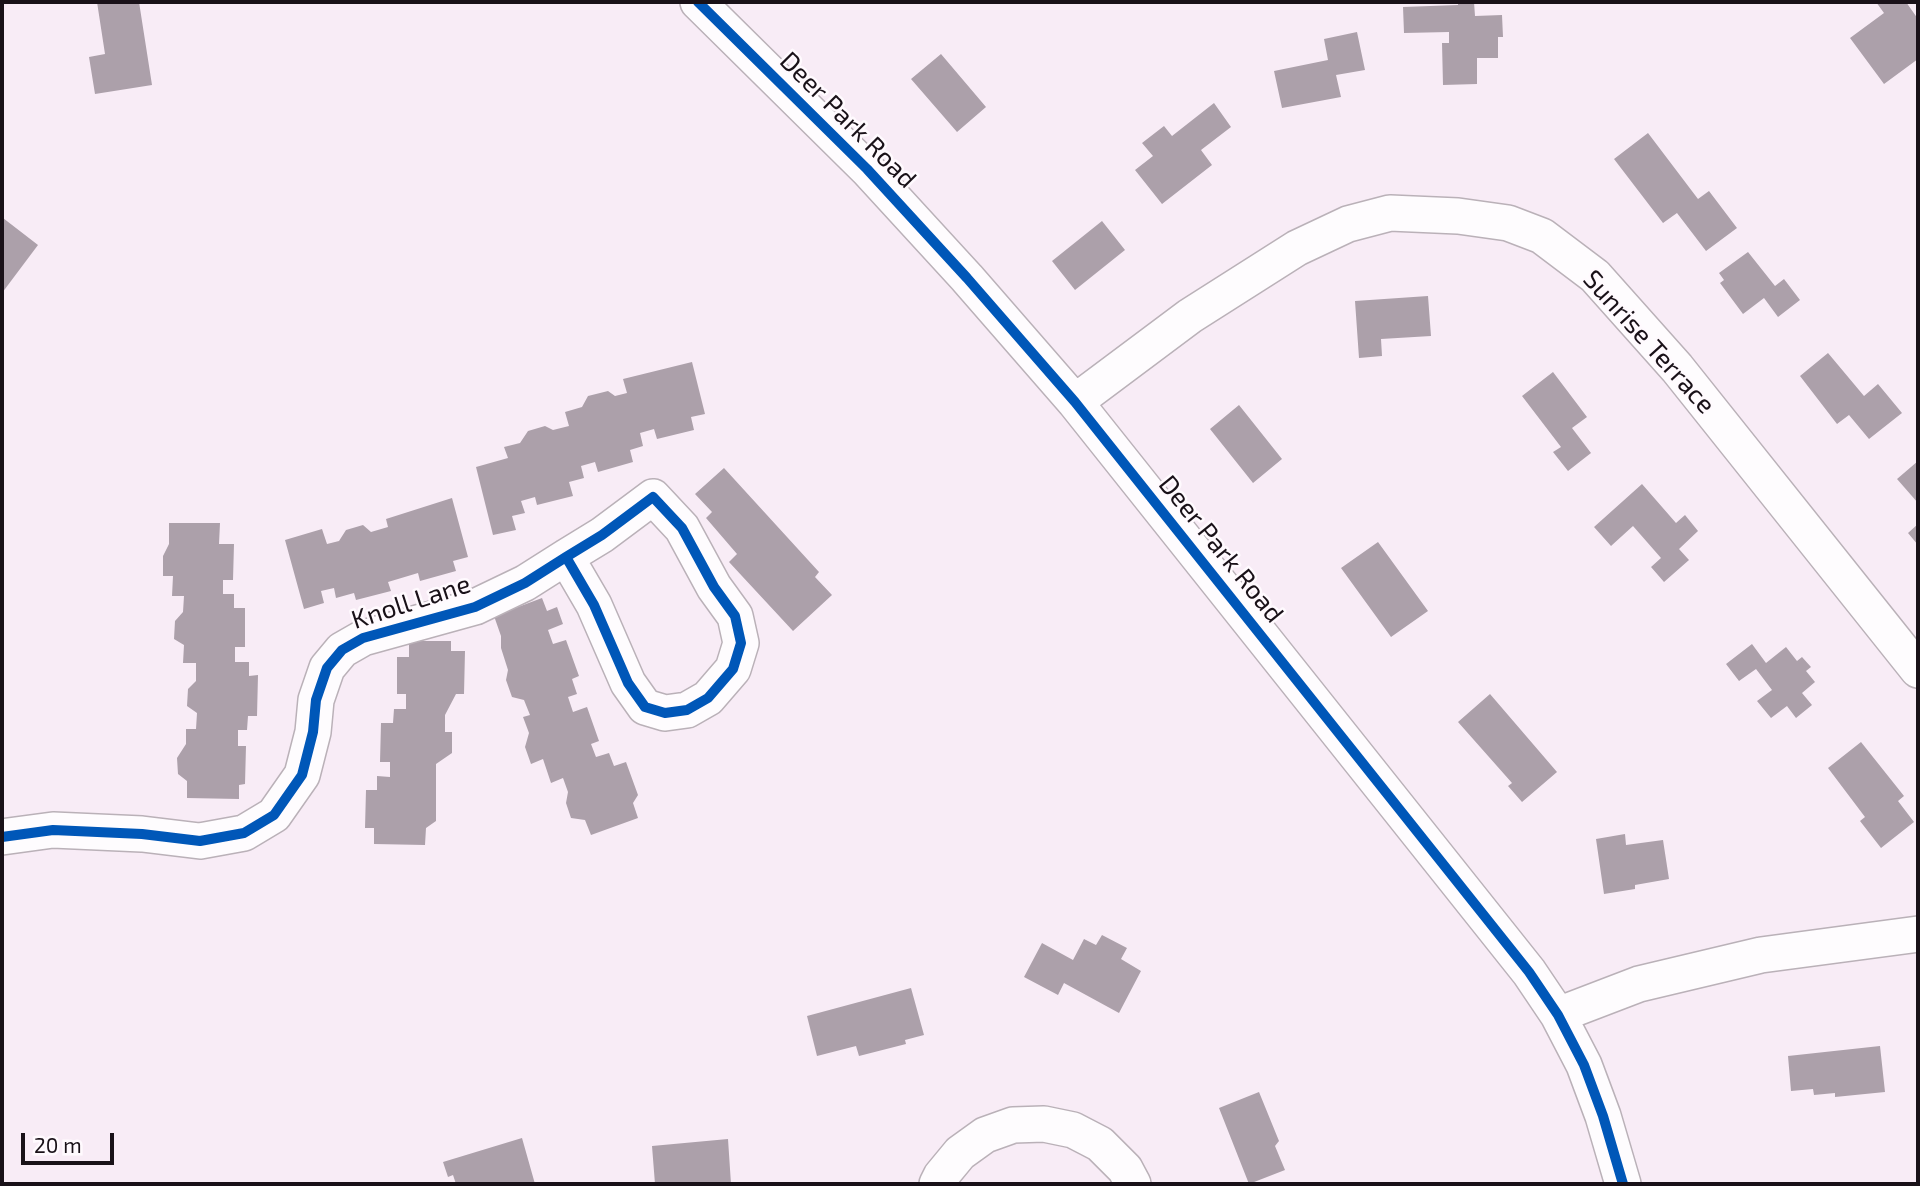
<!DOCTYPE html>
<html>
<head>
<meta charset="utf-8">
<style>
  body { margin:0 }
  #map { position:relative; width:1920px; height:1186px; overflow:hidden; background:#f8ecf6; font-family:"Exo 2",sans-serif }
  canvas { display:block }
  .frame { position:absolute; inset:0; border:4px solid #191118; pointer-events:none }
  .scale { position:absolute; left:21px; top:1133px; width:93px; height:32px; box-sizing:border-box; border:4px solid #191118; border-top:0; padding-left:9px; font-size:21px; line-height:24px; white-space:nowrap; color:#191118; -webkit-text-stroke:5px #fffafe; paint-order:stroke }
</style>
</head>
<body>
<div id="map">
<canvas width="1920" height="1186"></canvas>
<div class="frame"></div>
<div class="scale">20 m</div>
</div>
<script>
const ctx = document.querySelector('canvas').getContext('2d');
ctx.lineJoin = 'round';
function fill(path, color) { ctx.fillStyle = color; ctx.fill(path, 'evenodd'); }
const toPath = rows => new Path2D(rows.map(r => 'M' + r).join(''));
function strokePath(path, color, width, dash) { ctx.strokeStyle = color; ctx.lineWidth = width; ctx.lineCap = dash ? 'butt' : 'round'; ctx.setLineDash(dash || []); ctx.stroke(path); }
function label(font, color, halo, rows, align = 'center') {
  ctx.font = font + ' "Exo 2",sans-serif'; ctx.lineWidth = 5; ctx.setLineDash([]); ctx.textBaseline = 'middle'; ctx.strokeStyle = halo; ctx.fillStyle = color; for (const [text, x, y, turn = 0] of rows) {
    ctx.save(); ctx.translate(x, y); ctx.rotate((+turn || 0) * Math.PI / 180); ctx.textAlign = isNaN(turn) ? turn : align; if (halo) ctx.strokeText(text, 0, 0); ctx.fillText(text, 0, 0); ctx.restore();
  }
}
const building = toPath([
  [97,2,139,2,152,85,95,94,89,57,105,54],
  [1458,2,1474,2,1475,16,1502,15,1503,37,1498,37,1498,58,1477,58,1477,84,1443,85,1442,43,1449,43,1449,32,1404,33,1403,7,1458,5],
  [1876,2,1906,2,1918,19,1918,59,1884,84,1850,38,1884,13],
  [1357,32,1365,70,1336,75,1341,97,1282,108,1274,71,1328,60,1324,39],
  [941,54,986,107,957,132,911,79],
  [1214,103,1231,127,1201,150,1212,165,1162,204,1135,170,1153,156,1142,143,1164,126,1172,136],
  [1648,133,1698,199,1709,191,1737,228,1706,251,1677,213,1663,223,1614,159],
  [3,218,38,245,2,293,2,221],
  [1102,221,1125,250,1075,290,1052,261],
  [1748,252,1775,286,1784,279,1800,300,1778,317,1764,298,1743,314,1720,283,1724,280,1719,273],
  [1428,296,1431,336,1381,339,1382,356,1359,358,1355,301],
  [1828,353,1864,396,1878,384,1902,413,1869,439,1849,415,1837,424,1800,376],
  [692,362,705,414,691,417,694,430,657,439,654,429,640,433,643,446,630,450,633,462,598,472,595,462,581,466,584,478,569,482,573,496,537,505,535,497,521,501,525,513,512,516,516,530,493,535,476,467,508,458,504,447,520,443,528,431,545,426,553,430,569,426,565,412,582,407,588,396,608,391,615,396,627,393,623,379],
  [1553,372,1587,417,1572,428,1591,453,1568,471,1553,452,1561,447,1522,396],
  [1239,405,1282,459,1253,483,1210,429],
  [1918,461,1918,503,1897,479],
  [724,468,819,572,815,577,832,595,793,631,729,562,737,554,706,518,712,512,695,494],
  [1642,484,1676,523,1685,515,1698,531,1679,549,1689,560,1664,582,1651,567,1661,558,1633,526,1611,546,1594,527],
  [452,498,468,557,453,561,456,571,420,581,418,573,388,582,391,591,356,600,354,593,336,598,334,588,321,591,324,603,304,609,285,540,322,529,327,544,339,541,346,530,363,525,371,532,388,527,386,519],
  [169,523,220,523,219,544,234,544,233,580,223,580,223,594,234,594,234,608,245,608,245,647,235,647,235,662,249,662,249,676,258,675,257,716,248,716,247,730,238,730,238,746,246,746,245,784,239,785,239,799,187,798,187,781,178,774,177,758,186,744,186,729,196,729,197,713,187,706,188,689,196,681,196,663,183,663,184,645,174,639,175,621,183,612,184,596,172,596,173,576,163,576,163,556,169,544],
  [1918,524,1918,545,1908,533],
  [1378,542,1428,611,1391,637,1341,568],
  [542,598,547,611,557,607,563,624,548,630,553,644,566,640,579,676,572,679,577,694,568,697,573,712,587,707,599,741,591,744,596,757,609,753,614,766,626,762,638,795,633,803,638,818,591,835,585,820,571,818,566,803,568,792,563,778,551,783,543,759,531,764,525,747,529,733,523,717,530,715,524,700,512,697,506,680,508,670,501,648,501,636,494,616],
  [409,641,451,641,451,651,465,651,464,694,456,694,445,715,445,732,452,732,452,753,436,764,436,821,426,828,425,845,374,844,374,828,365,828,366,790,377,790,377,776,390,777,390,762,380,762,381,723,393,723,394,709,406,709,406,694,397,694,397,657,409,657],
  [1752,644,1766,663,1786,647,1797,661,1802,657,1811,667,1806,671,1815,682,1802,693,1812,705,1796,718,1787,706,1771,718,1757,701,1772,690,1756,669,1739,681,1726,664],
  [1490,694,1557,772,1522,802,1508,786,1512,783,1458,722],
  [1861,742,1904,796,1898,801,1914,822,1881,848,1860,821,1865,817,1828,768],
  [1625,834,1626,845,1663,840,1669,879,1635,885,1635,889,1604,894,1596,839],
  [1102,935,1127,948,1121,959,1141,971,1119,1013,1064,983,1058,995,1024,977,1042,943,1073,960,1084,939,1096,945],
  [911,988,924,1035,905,1040,906,1044,859,1056,856,1046,817,1056,807,1016],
  [1880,1046,1885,1092,1835,1097,1835,1093,1814,1095,1813,1089,1791,1091,1788,1056],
  [1259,1092,1279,1141,1275,1146,1285,1170,1249,1184,1219,1108],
  [522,1138,535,1184,456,1184,453,1175,448,1177,443,1162],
  [728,1139,731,1184,655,1184,652,1146]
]);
const street = toPath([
  [698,2,867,169,967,278,1075,402,1529,972,1558,1015,1584,1065,1603,1116,1623,1184],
  [1075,402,1190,316,1297,248,1348,224,1390,213,1458,216,1508,223,1542,236,1595,276,1677,368,1918,670],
  [2,837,53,830,142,834,200,841,244,833,274,815,302,775,313,732,316,700,327,668,342,650,363,638,475,607,525,583,566,557,602,535,653,497,682,528,714,587,735,616,741,643,733,669,708,698,687,710,665,713,645,707,628,683,594,605,566,557],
  [1558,1015,1639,984,1761,955,1918,934],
  [937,1184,941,1176,960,1153,985,1135,1013,1125,1044,1124,1073,1130,1100,1144,1125,1169,1133,1184]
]);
const cycleway = toPath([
  [698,2,867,169,967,278,1075,402,1529,972,1558,1015,1584,1065,1603,1116,1623,1184],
  [2,837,53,830,142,834,200,841,244,833,274,815,302,775,313,732,316,700,327,668,342,650,363,638,475,607,525,583,566,557,602,535,653,497,682,528,714,587,735,616,741,643,733,669,708,698,687,710,665,713,645,707,628,683,594,605,566,557]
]);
const streetNames = [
  ["Deer Park Road",848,120,45],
  ["Sunrise Terrace",1649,342,48],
  ["Deer Park Road",1221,549,51],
  ["Knoll Lane",411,602,-18]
];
fill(building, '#aca0aa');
strokePath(street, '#bab1b8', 38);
strokePath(street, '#fefcfe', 35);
strokePath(cycleway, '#0057b8', 10);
label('26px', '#191118', '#fffafe', streetNames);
</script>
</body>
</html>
